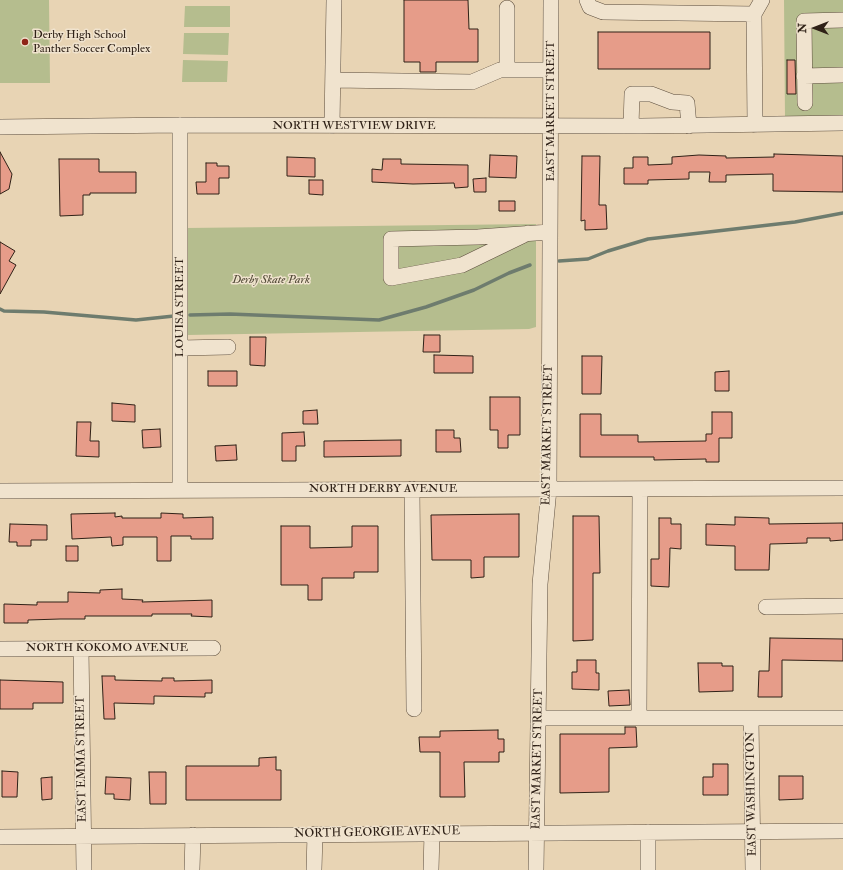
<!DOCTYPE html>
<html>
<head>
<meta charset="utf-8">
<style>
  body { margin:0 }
  #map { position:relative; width:843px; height:870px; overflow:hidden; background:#e8d4b4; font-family:"IM FELL Double Pica",serif }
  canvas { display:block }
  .north { position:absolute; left:795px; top:8px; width:40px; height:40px; -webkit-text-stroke:3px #f0e3ce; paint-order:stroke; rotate:270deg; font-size:11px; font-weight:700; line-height:16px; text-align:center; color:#2f2117 }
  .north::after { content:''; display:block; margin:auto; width:14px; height:18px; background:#2f2117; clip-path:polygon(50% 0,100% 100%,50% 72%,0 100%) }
</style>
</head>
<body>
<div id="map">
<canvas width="843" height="870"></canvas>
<div class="north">N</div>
</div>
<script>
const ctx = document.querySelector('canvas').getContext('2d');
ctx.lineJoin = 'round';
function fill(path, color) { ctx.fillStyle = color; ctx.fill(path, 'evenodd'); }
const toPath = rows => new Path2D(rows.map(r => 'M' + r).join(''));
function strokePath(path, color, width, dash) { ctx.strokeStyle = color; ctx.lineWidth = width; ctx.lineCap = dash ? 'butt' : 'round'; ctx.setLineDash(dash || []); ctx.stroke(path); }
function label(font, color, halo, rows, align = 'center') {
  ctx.font = font + ' "IM FELL Double Pica",serif'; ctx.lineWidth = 3; ctx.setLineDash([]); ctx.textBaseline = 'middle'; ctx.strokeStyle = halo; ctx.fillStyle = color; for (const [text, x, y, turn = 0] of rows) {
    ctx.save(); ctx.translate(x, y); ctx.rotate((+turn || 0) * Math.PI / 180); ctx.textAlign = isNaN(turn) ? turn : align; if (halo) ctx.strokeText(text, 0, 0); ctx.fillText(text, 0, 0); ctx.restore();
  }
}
const green = toPath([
  [0,0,49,0,50,83,0,83],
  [784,0,843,0,843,118,785,118],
  [185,6,230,6,230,27,184,27],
  [184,33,229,33,228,55,183,54],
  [183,60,228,61,227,82,182,82],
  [536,224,536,327,529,329,187,335,187,228]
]);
const stream = toPath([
  [559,261,588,259,608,251,648,239,795,222,843,213],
  [0,309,4,311,44,312,136,320,174,316],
  [190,315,230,314,379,320,426,307,474,290,509,273,530,265]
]);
const building = toPath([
  [404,0,468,0,469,29,478,29,478,62,436,62,436,72,420,72,420,62,404,62,404,0],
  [598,32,710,32,710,69,598,69,598,32],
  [787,60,795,60,796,94,787,94,787,60],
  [0,152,12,174,9,189,0,194,0,152],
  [774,154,843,156,843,192,773,191,773,174,726,175,726,182,709,182,710,172,689,172,689,179,648,180,648,184,624,184,624,168,633,168,633,157,648,157,648,165,672,164,672,157,699,155,726,156,726,158,774,157,774,154],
  [490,155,517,156,516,178,489,177,490,155],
  [582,156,600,156,599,205,606,205,607,229,585,230,585,220,581,221,582,156],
  [287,157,315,158,315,177,287,176,287,157],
  [59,159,99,159,99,172,136,172,136,193,90,193,90,195,83,195,83,215,60,216,59,159],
  [383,159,401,159,401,164,468,165,468,187,455,188,454,183,413,184,372,182,372,169,382,170,383,159],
  [206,163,217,163,217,166,229,166,229,178,219,178,219,194,197,194,196,182,206,182,206,163],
  [486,178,486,192,474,192,473,179,486,178],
  [309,180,323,180,323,195,309,194,309,180],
  [499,201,515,201,515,211,499,211,499,201],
  [0,242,15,251,9,261,16,265,0,294,0,242],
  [424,335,440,335,440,352,423,352,424,335],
  [250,337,266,337,265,366,250,365,250,337],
  [434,355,473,356,473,373,434,373,434,355],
  [582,356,602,356,601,394,582,394,582,356],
  [208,371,237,371,237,386,208,386,208,371],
  [729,371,729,391,715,391,715,372,729,371],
  [490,397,520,397,520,435,508,435,508,448,498,448,498,430,490,430,490,397],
  [112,403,135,405,135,422,112,421,112,403],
  [317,410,318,424,303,424,303,411,317,410],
  [712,412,732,412,732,438,719,438,719,462,706,462,706,459,654,460,654,457,580,457,580,414,601,414,601,435,638,435,638,442,706,441,706,434,712,434,712,412],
  [77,422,91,422,90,441,99,441,99,457,76,456,77,422],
  [160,429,161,447,143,448,142,430,160,429],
  [436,430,454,430,454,438,460,438,461,452,436,452,436,430],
  [304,432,305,446,296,446,296,461,282,461,282,433,304,432],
  [401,440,401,456,324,457,324,441,401,440],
  [236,445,237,460,216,461,215,446,236,445],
  [115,513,115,517,122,516,122,518,161,518,161,513,183,514,183,518,213,517,213,539,191,539,191,536,171,536,171,561,157,561,157,537,123,537,123,545,112,546,111,537,72,539,71,514,115,513],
  [519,514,519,557,484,557,484,577,471,578,471,560,432,560,431,515,519,514],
  [573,516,599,516,600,573,593,573,593,640,573,641,573,516],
  [735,517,769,518,769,524,843,523,843,540,830,541,830,538,807,538,807,543,770,544,769,570,735,570,735,546,706,545,706,524,735,525,735,517],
  [659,518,671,518,671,524,681,524,681,549,670,548,669,587,651,586,651,559,659,559,659,518],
  [10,524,47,525,47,540,31,540,31,546,17,546,17,542,9,542,10,524],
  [281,526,310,526,310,548,352,547,352,526,378,526,378,572,354,572,354,578,322,578,322,600,308,600,308,585,281,585,281,526],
  [66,546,78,546,78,561,66,561,66,546],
  [122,589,122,599,143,600,142,602,212,600,212,617,191,616,192,614,152,614,152,616,85,616,85,619,60,619,28,620,28,623,4,623,4,604,37,605,37,602,68,602,68,592,100,593,100,590,122,589],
  [770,638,843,639,843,661,782,660,782,697,758,697,759,671,769,671,770,638],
  [577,660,596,660,596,673,599,673,599,690,572,689,572,672,577,672,577,660],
  [698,663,722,663,722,666,733,666,733,691,699,692,698,663],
  [102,676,115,676,115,680,162,681,162,678,174,678,174,681,212,680,212,693,205,693,205,697,154,696,154,704,114,703,115,719,104,719,102,676],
  [0,680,63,682,63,703,33,703,33,709,0,709,0,680],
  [629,690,630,705,609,706,608,691,629,690],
  [625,727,636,727,637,747,609,748,609,792,560,793,560,734,625,734,625,727],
  [498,730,498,739,504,739,504,752,499,752,499,762,464,762,465,797,440,797,440,752,420,752,419,737,440,737,440,731,498,730],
  [276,757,276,770,281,770,281,800,186,800,186,766,259,766,259,758,276,757],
  [713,764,728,764,728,795,703,795,703,777,713,777,713,764],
  [2,771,18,772,17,797,2,797,2,771],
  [149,772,166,772,166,804,150,804,149,772],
  [779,776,803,776,803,799,779,800,779,776],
  [52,777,52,799,42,800,41,778,52,777],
  [106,777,131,778,130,800,114,799,114,794,105,794,106,777]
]);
const minor = toPath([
  [587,0,590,7,603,12,754,14],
  [507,8,507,70],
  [804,76,843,75],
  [333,80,472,82,500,70,551,70],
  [805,103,804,21,843,20],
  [755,125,754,14,762,0],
  [332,126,334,0],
  [631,126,632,94,651,94,672,102,687,103,689,126],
  [0,127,180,125,641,126,843,123],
  [528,233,462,265,391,278,391,239,478,237,550,232],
  [180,348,228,347],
  [180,489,180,125],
  [412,489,414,709],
  [0,491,843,488],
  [766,607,843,606],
  [81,648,84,870],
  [0,649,213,648],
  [538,718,843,718],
  [639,718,640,489],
  [751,718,753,870],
  [648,832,648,870],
  [0,837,843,831],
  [192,870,193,835],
  [314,870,315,834],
  [431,870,432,833],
  [536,870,540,584,549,489,551,0]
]);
const markers = [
  [25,42,4,"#8f2418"]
];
const poiNames = [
  ["Derby High School",33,35],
  ["Panther Soccer Complex",33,49]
];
const streetNames = [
  ["EAST MARKET STREET",551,111,-90],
  ["NORTH WESTVIEW DRIVE",354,126],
  ["LOUISA STREET",180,307,-90],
  ["EAST MARKET STREET",548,435,-89],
  ["NORTH DERBY AVENUE",383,489],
  ["NORTH KOKOMO AVENUE",107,648],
  ["EAST EMMA STREET",82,759,-91],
  ["EAST MARKET STREET",538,759,-89],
  ["EAST WASHINGTON",752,794,-91],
  ["NORTH GEORGIE AVENUE",377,833,-1]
];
const parkNames = [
  ["Derby Skate Park",271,280]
];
fill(green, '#b5bd8e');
strokePath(stream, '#6e7c6e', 3.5);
fill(building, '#e69c89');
strokePath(building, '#2f2117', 1);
strokePath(minor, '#5d4e3e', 16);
strokePath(minor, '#f0e3ce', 15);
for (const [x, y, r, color] of markers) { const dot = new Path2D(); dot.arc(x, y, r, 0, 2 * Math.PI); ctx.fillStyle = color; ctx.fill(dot); strokePath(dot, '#f0e3ce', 1.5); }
label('12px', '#2f2117', '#f0e3ce', poiNames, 'left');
label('12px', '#2f2117', '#f0e3ce', streetNames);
label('italic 12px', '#504835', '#f0e3ce', parkNames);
</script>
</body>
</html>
